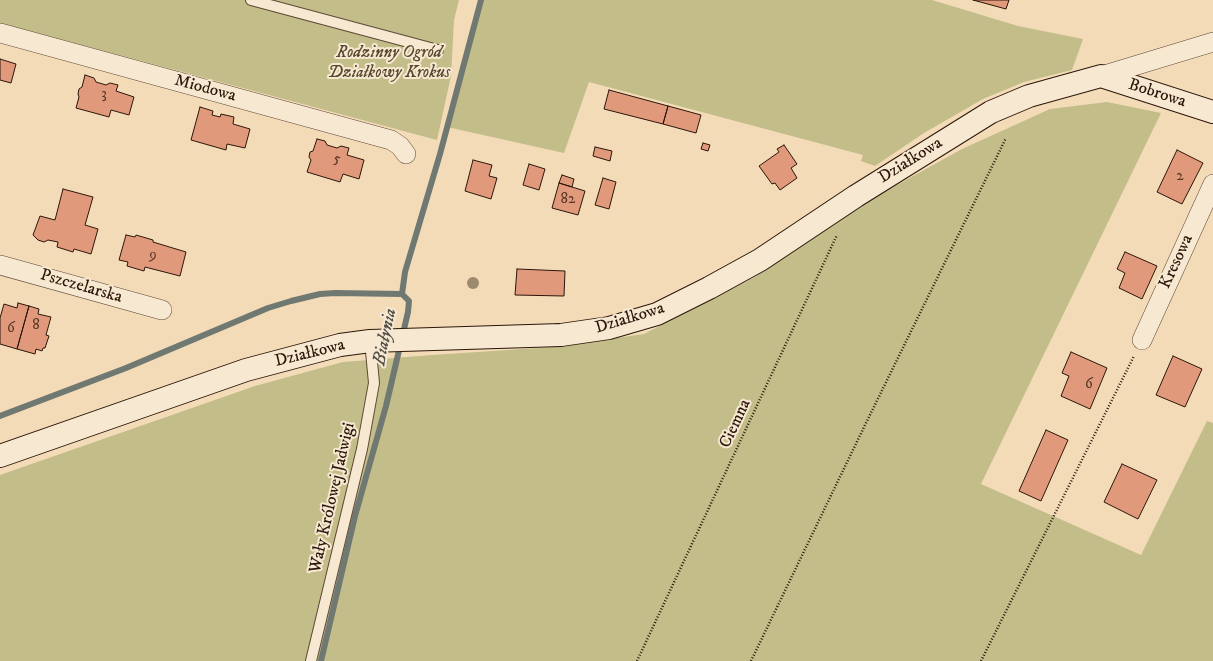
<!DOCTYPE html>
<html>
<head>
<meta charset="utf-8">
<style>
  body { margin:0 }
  canvas { display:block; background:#f3dbb8 }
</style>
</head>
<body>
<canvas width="1213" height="661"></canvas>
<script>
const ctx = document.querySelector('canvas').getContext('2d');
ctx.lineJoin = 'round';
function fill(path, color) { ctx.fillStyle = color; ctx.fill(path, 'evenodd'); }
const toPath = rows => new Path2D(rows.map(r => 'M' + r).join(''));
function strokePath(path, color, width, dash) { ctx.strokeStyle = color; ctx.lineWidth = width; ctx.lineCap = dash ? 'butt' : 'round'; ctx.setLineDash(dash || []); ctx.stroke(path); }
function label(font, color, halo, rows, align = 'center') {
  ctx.font = font + ' "IM FELL DW Pica",serif'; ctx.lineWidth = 4; ctx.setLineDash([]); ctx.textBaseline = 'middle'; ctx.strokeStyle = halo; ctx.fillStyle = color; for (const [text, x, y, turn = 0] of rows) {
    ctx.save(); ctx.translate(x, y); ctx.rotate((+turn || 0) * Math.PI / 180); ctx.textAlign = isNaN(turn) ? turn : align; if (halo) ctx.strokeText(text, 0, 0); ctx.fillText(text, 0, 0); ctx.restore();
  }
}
const green = toPath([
  [0,0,459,0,454,20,451,76,437,140,0,23],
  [481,0,932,0,1018,26,1083,39,1072,70,1024,82,983,99,924,133,875,166,861,161,863,155,589,82,564,153,447,127],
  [1107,102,1161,113,981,484,1141,555,1207,421,1213,423,1213,661,0,661,0,475,255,386,343,362,432,355,553,347,644,334,753,278,877,196,962,149,1050,109]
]);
const stream = toPath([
  [0,416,126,368,268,308,291,301,320,294,335,293,402,294],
  [321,661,355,516,386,406,408,312,409,301,402,294,405,272,440,154,481,0]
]);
const building = toPath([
  [973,0,1009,0,1006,9,973,0],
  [0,59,16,64,11,83,0,80,0,59],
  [85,75,94,78,96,82,106,85,110,83,118,85,116,91,134,97,129,115,111,110,109,117,76,108,79,97,78,94,79,89,82,87,85,75],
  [609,90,668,106,663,124,604,109,609,90],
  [668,106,701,115,696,133,663,124,668,106],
  [200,107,213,111,212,115,220,117,221,114,234,117,233,124,250,129,245,148,227,144,226,150,191,140,200,107],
  [317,139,325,141,327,145,337,148,341,146,349,148,347,155,364,160,359,179,343,174,340,182,307,172,311,160,309,157,310,152,313,151,317,139],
  [703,143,710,145,708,151,701,149,703,143],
  [784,145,797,164,791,168,797,178,780,190,775,183,772,184,759,166,779,152,777,149,784,145],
  [595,147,612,151,610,161,593,156,595,147],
  [1177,150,1203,163,1182,204,1157,192,1177,150],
  [473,160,492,165,489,176,497,178,491,199,465,191,473,160],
  [529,164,545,169,539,190,523,185,529,164],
  [562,175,574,179,572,187,559,183,562,175],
  [603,178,616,182,609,209,595,205,603,178],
  [559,183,585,191,578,215,552,208,559,183],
  [63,189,93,197,85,225,98,229,91,254,74,249,73,252,57,247,58,242,48,240,44,242,38,240,33,235,40,216,55,220,63,189],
  [126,235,135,237,136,235,153,240,153,242,186,252,180,276,145,267,144,271,127,266,128,262,119,260,126,235],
  [1125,252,1157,266,1142,299,1119,288,1125,273,1117,269,1125,252],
  [517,269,565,271,564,296,515,295,517,269],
  [18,303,29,306,17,349,0,344,0,318,4,304,17,308,18,303],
  [29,306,39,309,38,314,51,317,46,335,49,336,45,348,43,348,42,351,36,349,35,354,17,349,29,306],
  [1071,352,1107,368,1090,409,1061,396,1069,376,1062,373,1071,352],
  [1173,356,1202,369,1185,407,1156,395,1173,356],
  [1046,430,1068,440,1041,501,1019,491,1046,430],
  [1122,464,1157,480,1138,519,1104,502,1122,464]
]);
const path = toPath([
  [637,661,837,235],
  [751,661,866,423,1006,138],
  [981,661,1134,356]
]);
const lane = toPath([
  [251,0,438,50],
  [311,661,362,449,374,383,370,341]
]);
const street = toPath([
  [0,33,391,140,400,146,406,154],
  [1101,76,1213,42],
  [0,265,162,310],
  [1142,340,1213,184]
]);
const secondary = toPath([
  [0,456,246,370,340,345,370,341,561,335,609,328,657,314,709,288,760,260,856,196,991,112,1029,96,1101,76,1213,112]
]);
const trees = [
  [473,283]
];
const numberNames = [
  ["3",104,95],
  ["5",337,160],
  ["2",1180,177],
  ["82",568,200],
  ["9",153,256],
  ["8",36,326],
  ["6",11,329],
  ["6",1089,385]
];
const parkNames = [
  ["Rodzinny Ogród",389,53],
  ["Działkowy Krokus",389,73]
];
const streetNames = [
  ["Miodowa",205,89,15],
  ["Bobrowa",1157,94,18],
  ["Działkowa",911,161,-32],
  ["Kresowa",1177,262,-65],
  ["Pszczelarska",81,287,16],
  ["Działkowa",630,319,-17],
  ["Działkowa",310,354,-14],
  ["Ciemna",736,424,-65],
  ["Wały Królowej Jadwigi",333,498,-77]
];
const waterNames = [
  ["Białynia",386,337,-78]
];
fill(green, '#c3bd89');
strokePath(stream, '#707872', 6);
fill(building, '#e1997c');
strokePath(building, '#2b160a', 1);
strokePath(lane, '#5d4736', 12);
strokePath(street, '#5d4736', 20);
strokePath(secondary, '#2b160a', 24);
strokePath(path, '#2b160a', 2.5, [1, 2]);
strokePath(lane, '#f7e8d1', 10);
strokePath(street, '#f7e8d1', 19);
strokePath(secondary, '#f7e8d1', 22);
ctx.fillStyle = '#9e8a6d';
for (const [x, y] of trees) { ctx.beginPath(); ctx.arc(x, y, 6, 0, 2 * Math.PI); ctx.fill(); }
label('15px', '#583726', null, numberNames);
label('italic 17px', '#594830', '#f7e8d1', parkNames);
label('17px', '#2b160a', '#f7e8d1', streetNames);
label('italic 18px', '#534f47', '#f7e8d1', waterNames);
</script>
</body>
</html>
